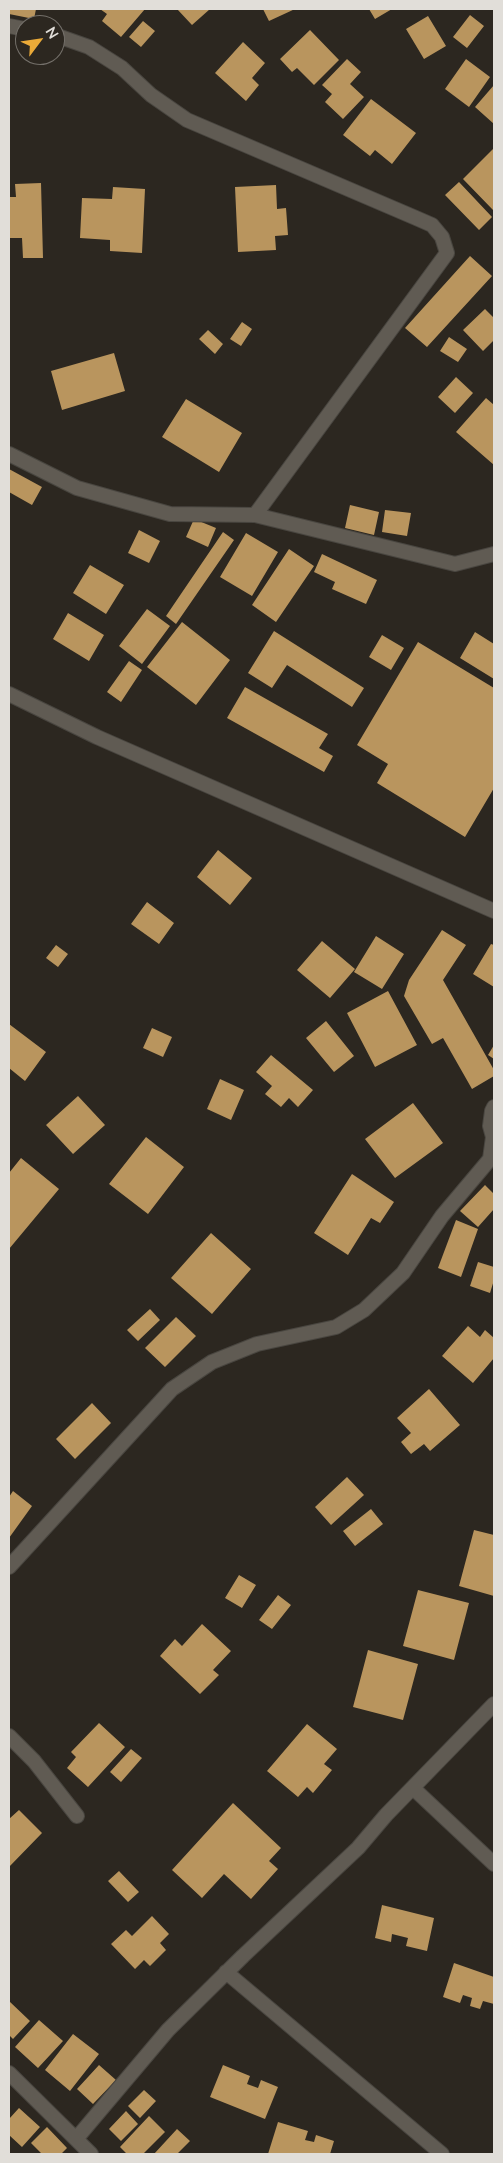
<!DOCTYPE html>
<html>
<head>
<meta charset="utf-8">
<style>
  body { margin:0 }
  #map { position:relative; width:503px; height:2163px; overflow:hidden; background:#2c2720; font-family:Lato,sans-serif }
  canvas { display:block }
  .frame { position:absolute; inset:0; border:10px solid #e1ded9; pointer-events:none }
  .north { position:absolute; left:15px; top:15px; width:50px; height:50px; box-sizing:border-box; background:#2c2720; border:1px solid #74706a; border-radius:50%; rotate:59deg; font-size:14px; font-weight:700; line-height:20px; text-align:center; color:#e1ded9 }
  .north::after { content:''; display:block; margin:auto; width:18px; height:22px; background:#eaaa38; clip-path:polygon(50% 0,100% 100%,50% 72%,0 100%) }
</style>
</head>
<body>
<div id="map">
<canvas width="503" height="2163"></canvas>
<div class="frame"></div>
<div class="north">N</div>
</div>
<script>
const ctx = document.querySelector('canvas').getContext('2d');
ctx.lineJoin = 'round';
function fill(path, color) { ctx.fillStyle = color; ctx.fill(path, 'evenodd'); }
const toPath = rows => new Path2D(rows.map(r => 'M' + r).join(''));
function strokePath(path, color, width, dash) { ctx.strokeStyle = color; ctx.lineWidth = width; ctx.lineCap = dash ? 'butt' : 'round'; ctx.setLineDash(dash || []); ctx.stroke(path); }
const building = toPath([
  [9,9,36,9,34,19,9,14],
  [100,9,145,9,121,37,102,21,107,14],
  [177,9,210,9,192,25],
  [263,9,295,9,269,21],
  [369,9,392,9,375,19],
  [470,15,484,26,467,48,453,37],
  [428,16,446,46,424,59,406,29],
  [143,21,155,31,141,47,129,37],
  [310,30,339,60,314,85,297,68,292,72,280,59],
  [243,42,265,63,252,78,259,85,246,101,215,73],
  [347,59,361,72,350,84,364,97,343,119,325,102,332,94,322,85],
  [466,59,490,77,469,107,445,89],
  [494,85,494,124,475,107],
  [371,99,416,133,392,164,375,150,370,156,343,135],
  [494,148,494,208,493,210,463,179],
  [459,182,492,217,479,230,445,195],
  [41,183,43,258,23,258,22,238,9,238,9,197,16,197,15,184],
  [276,185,277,209,286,208,288,235,275,236,276,250,238,252,235,187],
  [113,187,145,189,142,253,110,251,110,240,80,238,82,198,112,199],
  [470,256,492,276,427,347,405,328],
  [485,309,494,318,494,340,483,351,463,330],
  [242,322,252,329,241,346,230,339],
  [208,330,223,344,215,354,199,339],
  [449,337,467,349,458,362,440,351],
  [114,353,125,391,62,410,51,371],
  [456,377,473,393,455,413,438,397],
  [486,398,494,405,494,465,456,432],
  [186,399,242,433,219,472,162,437],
  [9,469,42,487,32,505,9,492],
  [350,505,379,512,374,535,345,528],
  [385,510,411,513,407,536,382,532],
  [194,519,216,528,208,547,186,537],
  [139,530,160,541,149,563,128,553],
  [223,532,234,540,176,624,166,616],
  [246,533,278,552,252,596,220,577],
  [289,549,314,566,276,622,252,605],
  [322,554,377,580,366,604,332,589,335,582,314,572],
  [90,565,124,585,106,614,73,593],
  [147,609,170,626,142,664,119,646],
  [68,613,104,635,89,661,53,639],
  [182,622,230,660,196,705,147,667],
  [274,631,364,688,352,707,287,665,272,688,248,673],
  [475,632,494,644,494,679,460,658],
  [382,635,404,648,391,670,369,657],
  [418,642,494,688,494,788,465,837,377,783,388,764,357,745],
  [129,661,142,670,121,702,107,692],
  [245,687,328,734,319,748,333,756,324,772,227,718],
  [218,850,252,878,230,905,197,877],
  [147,902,174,923,159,944,131,924],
  [442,930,466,945,443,980,494,1070,494,1076,472,1089,443,1038,432,1044,404,996,409,980],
  [376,936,404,954,382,989,354,972],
  [322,941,355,969,330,998,297,970],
  [491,944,494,945,494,987,473,974],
  [56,945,68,954,58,967,46,958],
  [388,991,417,1045,375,1067,347,1013],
  [326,1021,354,1056,334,1072,306,1038],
  [9,1024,46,1052,25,1081,9,1068],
  [152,1028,172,1037,163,1057,143,1048],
  [494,1045,494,1059,488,1055],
  [271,1055,313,1090,298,1107,289,1098,281,1107,265,1094,272,1086,256,1072],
  [220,1079,244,1090,231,1120,207,1109],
  [78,1096,105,1125,73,1154,46,1125],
  [413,1103,443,1143,395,1178,365,1139],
  [146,1137,184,1167,148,1214,109,1184],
  [21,1158,59,1189,9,1249,9,1173],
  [352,1174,394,1202,380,1223,371,1218,348,1255,314,1233],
  [485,1185,494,1194,494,1209,478,1227,460,1211],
  [456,1220,478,1229,461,1277,438,1268],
  [211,1233,251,1269,212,1314,171,1278],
  [478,1262,494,1267,494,1280,490,1293,470,1286],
  [150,1309,160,1320,138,1341,127,1330],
  [176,1317,196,1336,165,1367,145,1348],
  [468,1326,480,1337,485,1330,494,1338,494,1358,473,1383,442,1356],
  [429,1389,460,1425,430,1451,424,1444,411,1454,401,1442,411,1433,397,1418],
  [92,1403,111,1423,75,1459,56,1439],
  [347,1477,364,1495,331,1525,315,1507],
  [13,1491,32,1506,9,1538,9,1497],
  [371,1509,383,1524,355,1546,343,1531],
  [474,1530,494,1535,494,1596,459,1586],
  [239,1575,256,1585,242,1608,225,1598],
  [418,1590,469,1603,454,1660,403,1646],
  [278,1595,291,1605,272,1629,259,1620],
  [202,1624,231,1651,213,1670,219,1675,200,1694,160,1656,175,1639,182,1646],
  [368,1650,418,1664,403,1720,353,1707],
  [99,1723,125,1747,88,1787,67,1768,76,1757,71,1752],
  [307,1724,337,1749,324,1764,332,1770,313,1793,307,1787,298,1797,267,1771],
  [131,1749,142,1758,121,1782,110,1772],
  [233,1803,281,1848,269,1861,278,1869,251,1899,224,1874,202,1898,172,1870],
  [19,1810,42,1833,9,1867,9,1819],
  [119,1871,139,1892,128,1902,108,1881],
  [382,1905,434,1918,427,1951,406,1946,408,1938,392,1934,391,1942,375,1938],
  [152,1916,169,1934,160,1943,166,1950,150,1966,144,1960,135,1969,111,1944,126,1930,132,1936],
  [454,1963,494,1977,494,2004,483,2001,480,2009,470,2006,472,1998,463,1995,460,2003,443,1997],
  [9,2001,30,2021,13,2039,9,2035],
  [39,2020,63,2041,38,2068,15,2047],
  [73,2034,99,2054,70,2091,45,2070],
  [99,2065,116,2080,93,2104,77,2089],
  [223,2065,250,2076,247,2084,258,2088,261,2080,278,2087,265,2119,210,2097],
  [144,2090,156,2101,140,2118,128,2106],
  [19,2108,40,2127,22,2147,9,2135,9,2119],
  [126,2111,138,2124,121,2141,109,2129],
  [149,2116,165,2132,143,2154,127,2154,120,2147],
  [278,2122,308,2131,305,2140,314,2142,316,2135,334,2141,330,2154,268,2154],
  [47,2127,67,2148,61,2154,42,2154,31,2143],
  [177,2129,190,2141,177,2154,154,2154]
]);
const minor = toPath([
  [9,26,25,29],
  [55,35,89,47,122,68,151,95,187,120,416,218,432,225,442,237,447,253,255,515],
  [9,454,77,488,170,514,255,515,455,564,494,554],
  [9,694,97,737,494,911],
  [9,1567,172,1389,212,1362,257,1344,336,1327,364,1310,403,1273,442,1216,490,1159,493,1137,490,1126,492,1111,494,1107],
  [9,1736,34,1761,77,1816],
  [413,1788,494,1864],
  [226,1972,442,2154],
  [9,2073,91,2154],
  [76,2139,168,2030,243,1956,358,1848,386,1815,494,1704]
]);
fill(building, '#b9955e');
strokePath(minor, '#494640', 16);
strokePath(minor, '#605b53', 14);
</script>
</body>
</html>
